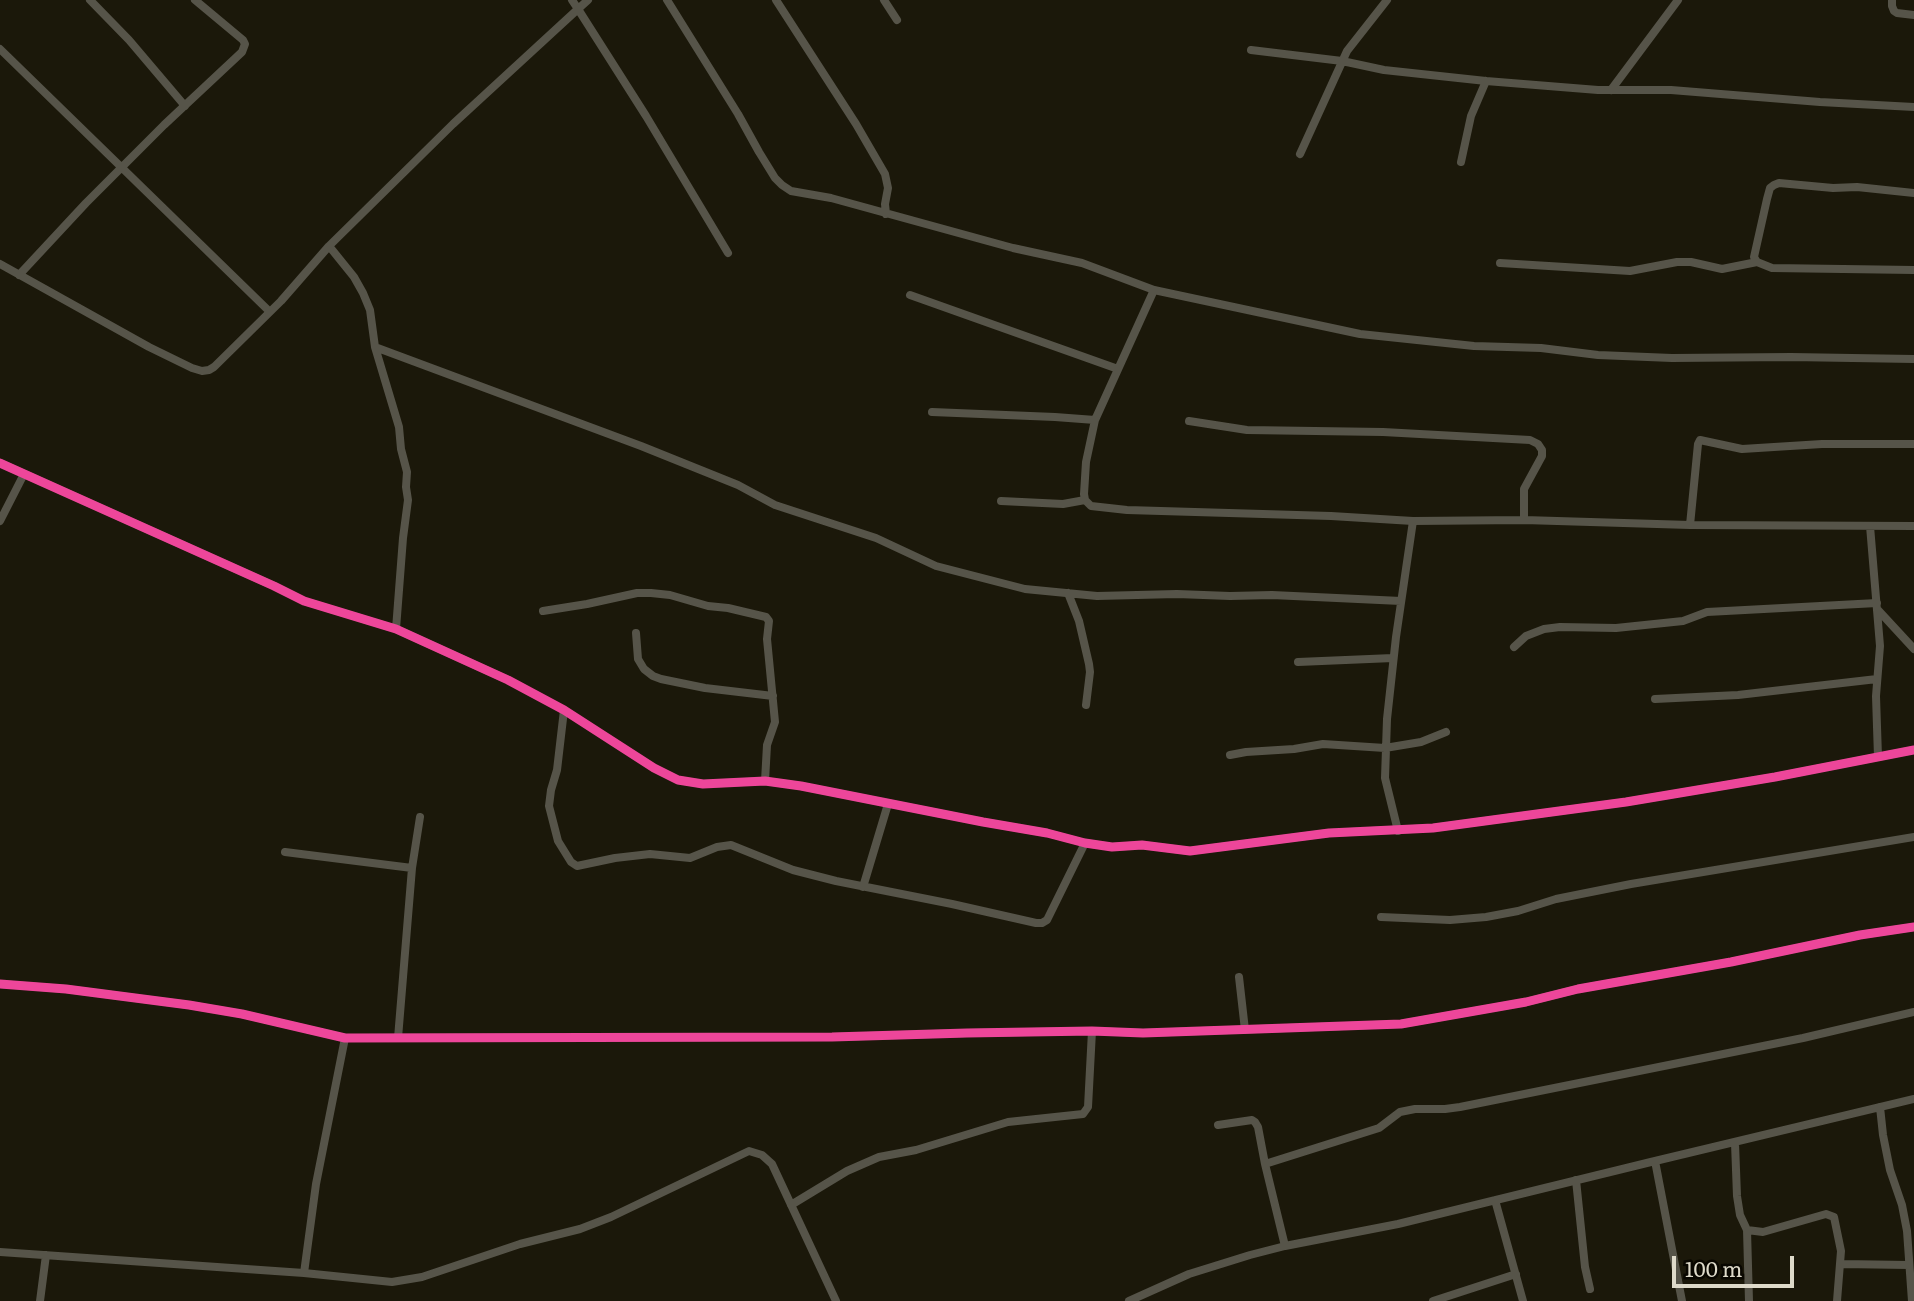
<!DOCTYPE html>
<html>
<head>
<meta charset="utf-8">
<style>
  body { margin:0 }
  #map { position:relative; width:1914px; height:1301px; overflow:hidden; background:#1b180a; font-family:Literata,serif }
  canvas { display:block }
  .scale { position:absolute; left:1672px; top:1256px; width:122px; height:32px; box-sizing:border-box; border:4px solid #dedaca; border-top:0; padding-left:9px; font-size:21px; line-height:24px; white-space:nowrap; color:#dedaca; -webkit-text-stroke:5px #090701; paint-order:stroke }
</style>
</head>
<body>
<div id="map">
<canvas width="1914" height="1301"></canvas>
<div class="scale">100 m</div>
</div>
<script>
const ctx = document.querySelector('canvas').getContext('2d');
ctx.lineJoin = 'round';
const toPath = rows => new Path2D(rows.map(r => 'M' + r).join(''));
function strokePath(path, color, width, dash) { ctx.strokeStyle = color; ctx.lineWidth = width; ctx.lineCap = dash ? 'butt' : 'round'; ctx.setLineDash(dash || []); ctx.stroke(path); }
const minor = toPath([
  [90,0,129,40,185,106],
  [588,0,578,9,646,116,728,253],
  [667,0,738,114,759,152,775,178,782,185,791,191,831,198,1013,248,1082,263,1154,290,1360,334,1474,346,1541,348,1598,355,1672,358,1791,357,1914,359],
  [776,0,856,124,885,174,888,188,885,204,886,214],
  [884,0,897,20],
  [1892,0,1892,6,1894,11,1897,13,1914,15],
  [0,49,269,311],
  [1251,50,1342,61,1384,70,1486,81,1598,90,1671,90,1820,102,1914,107],
  [1611,90,1678,0],
  [1300,154,1347,51,1387,0],
  [1461,162,1471,116,1486,81],
  [1914,193,1857,187,1833,188,1779,183,1774,185,1770,188,1767,199,1754,257,1757,262,1772,268,1914,270],
  [329,246,354,277,363,293,370,310,375,347,641,446,738,485,775,505,876,538,936,566,1025,589,1097,596,1177,594,1230,596,1272,595,1401,601],
  [1500,263,1630,271,1677,262,1691,262,1722,269,1757,262],
  [0,264,149,347,192,368,202,371,209,370,214,367,281,301,329,246,453,124,578,9,572,0],
  [19,275,86,203,164,125,242,52,245,44,243,40,195,0],
  [1154,290,1095,420,1086,462,1084,494,1085,500,1091,506,1127,510,1331,516,1413,521,1524,520,1690,525,1914,526],
  [910,295,1118,369],
  [375,347,399,427,401,449,407,472,406,487,408,500,403,538,396,629],
  [932,412,1055,417,1095,420],
  [1189,421,1247,430,1383,432,1530,440,1538,444,1542,450,1542,456,1524,489,1524,520],
  [0,463,274,586,304,601,396,629,508,680,564,710,654,768,678,780,703,784,765,781,801,786,983,822,1047,833,1085,843,1112,847,1142,845,1190,851,1329,833,1433,828,1626,802,1775,777,1914,750],
  [1001,501,1063,504,1085,500],
  [0,521,24,474],
  [1690,525,1698,444,1700,440,1742,449,1822,444,1914,444],
  [1870,526,1880,646,1876,696,1878,757],
  [1068,593,1079,621,1089,664,1090,672,1086,705],
  [1878,610,1914,649],
  [543,611,587,604,637,593,651,593,670,595,708,606,728,608,766,617,769,621,767,639,775,722,767,745,765,781],
  [636,633,638,659,644,669,653,676,661,679,705,688,773,696],
  [1514,647,1526,636,1544,629,1560,627,1616,628,1683,621,1707,612,1877,603],
  [1298,662,1393,658],
  [1655,699,1738,695,1877,679],
  [564,710,557,770,551,790,549,806,558,841,571,862,577,866,615,858,650,854,690,858,717,847,731,845,793,870,836,881,952,904,1036,923,1042,923,1047,920,1085,843],
  [1230,755,1246,752,1294,749,1323,744,1385,748,1421,742,1446,732],
  [1398,831,1385,778,1387,719,1396,637,1413,521],
  [285,852,412,868],
  [863,887,888,804],
  [1381,917,1450,920,1486,917,1518,911,1556,899,1631,884,1914,837],
  [1239,977,1245,1030],
  [0,984,66,989,189,1005,242,1014,345,1038,832,1037,967,1033,1092,1031,1143,1033,1401,1024,1526,1002,1578,989,1731,962,1860,935,1914,927],
  [398,1038,412,868,420,817],
  [1880,1107,1883,1135,1890,1170,1902,1205,1907,1231,1912,1301],
  [1218,1125,1252,1120,1255,1122,1258,1127,1265,1164],
  [1735,1143,1737,1196,1740,1215,1747,1230,1763,1232,1826,1214,1834,1217,1841,1251,1837,1301],
  [1655,1161,1914,1099],
  [1576,1180,1585,1267,1590,1289],
  [1495,1200,1523,1301],
  [791,1205,847,1171,879,1157,916,1150,1008,1122,1083,1114,1088,1107,1092,1031],
  [1747,1230,1749,1301],
  [1285,1246,1265,1164,1379,1128,1400,1112,1415,1109,1445,1109,1460,1107,1803,1038,1914,1012],
  [0,1252,304,1273,392,1282,422,1277,520,1244,580,1229,611,1217,749,1151,762,1155,772,1164,836,1301],
  [1841,1264,1909,1265],
  [304,1273,316,1184,345,1038],
  [40,1301,46,1255],
  [1129,1301,1189,1274,1250,1255,1285,1246,1398,1224,1655,1161,1682,1301],
  [1433,1301,1516,1274]
]);
const cycleway = toPath([
  [0,463,274,586,304,601,396,629,508,680,564,710,654,768,678,780,703,784,765,781,801,786,983,822,1047,833,1085,843,1112,847,1142,845,1190,851,1329,833,1433,828,1626,802,1775,777,1914,750],
  [0,984,66,989,189,1005,242,1014,345,1038,832,1037,967,1033,1092,1031,1143,1033,1401,1024,1526,1002,1578,989,1731,962,1860,935,1914,927]
]);
strokePath(minor, '#565449', 8);
strokePath(cycleway, '#ed469a', 9);
</script>
</body>
</html>
